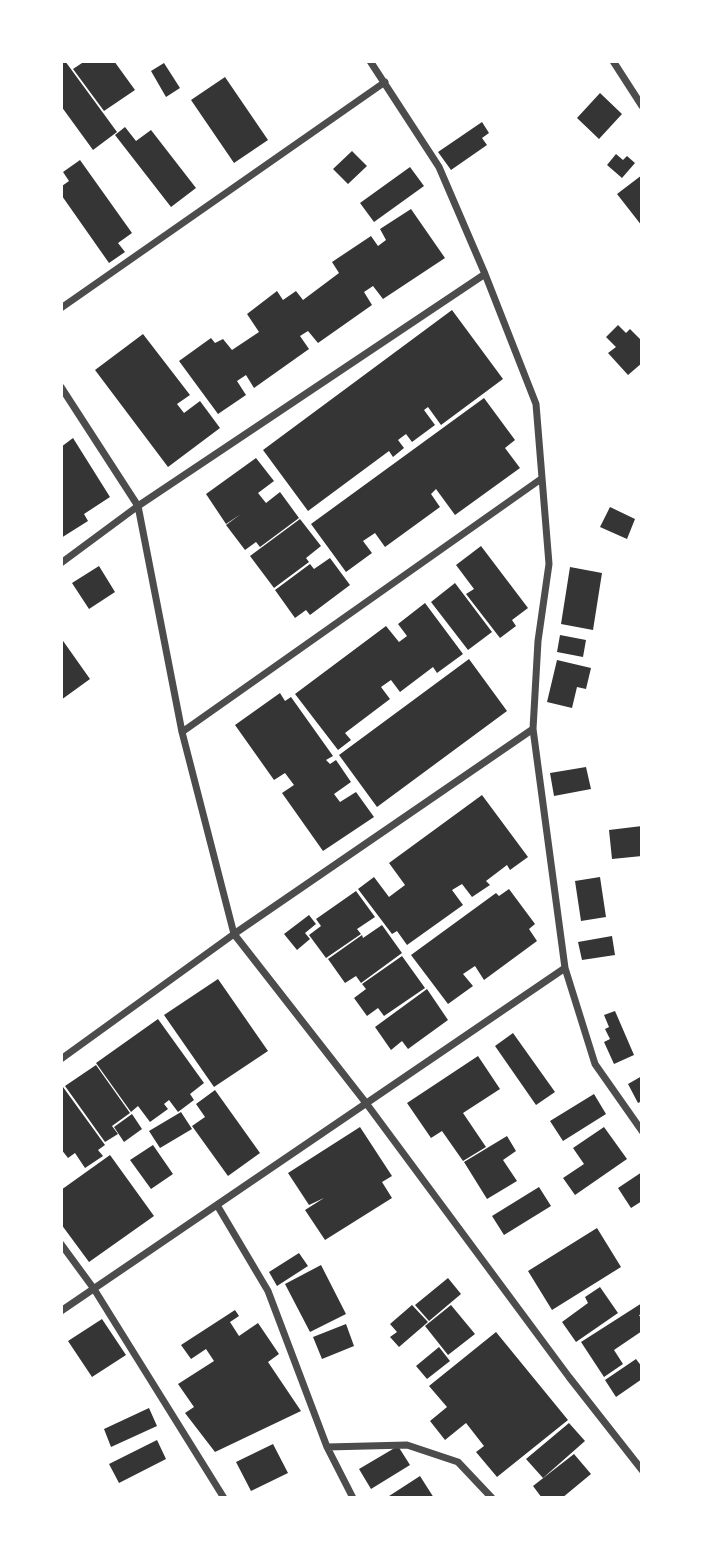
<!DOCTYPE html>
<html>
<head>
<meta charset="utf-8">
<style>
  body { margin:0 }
  #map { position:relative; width:703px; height:1559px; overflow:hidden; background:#fff; font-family:Raleway,sans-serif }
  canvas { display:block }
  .frame { position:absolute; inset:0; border:63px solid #fff; pointer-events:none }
</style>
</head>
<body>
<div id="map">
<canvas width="703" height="1559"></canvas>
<div class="frame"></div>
</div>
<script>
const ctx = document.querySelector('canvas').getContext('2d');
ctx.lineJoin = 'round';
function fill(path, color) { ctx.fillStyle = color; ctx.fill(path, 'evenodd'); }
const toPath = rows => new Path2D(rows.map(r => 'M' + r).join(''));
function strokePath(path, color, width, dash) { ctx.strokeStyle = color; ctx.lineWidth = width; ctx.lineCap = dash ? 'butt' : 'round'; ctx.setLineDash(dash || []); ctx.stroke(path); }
const building = toPath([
  [61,61,65,61,117,132,93,150,61,106],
  [85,61,114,61,135,90,104,111,73,69],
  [164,63,180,88,166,97,151,71],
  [225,77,268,140,234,163,191,100],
  [600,93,622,114,599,139,577,118],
  [482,122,489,133,482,138,487,145,451,170,438,152],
  [125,127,136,141,151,130,196,188,171,207,115,135],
  [352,151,367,166,348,184,333,169],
  [616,154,623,160,627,156,635,163,622,178,607,165],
  [80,160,132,233,118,243,125,252,109,263,62,196,62,186,69,181,63,172],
  [410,167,424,186,374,222,360,203],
  [642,175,642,226,617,194],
  [411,209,445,258,383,299,373,286,364,292,372,305,318,343,308,331,300,336,309,349,254,388,246,375,237,381,246,395,218,414,179,361,211,338,215,343,223,339,232,350,259,332,247,314,277,291,283,300,296,291,303,300,339,273,332,262,371,236,378,246,386,240,380,229],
  [452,310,503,379,441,425,428,407,424,410,435,425,412,442,406,434,398,440,404,448,393,457,389,451,308,511,263,450],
  [618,325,626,333,630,329,642,341,642,363,628,375,608,353,616,347,606,337],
  [143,334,190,395,177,404,184,413,200,401,220,428,168,467,95,370],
  [484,398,515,440,505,448,520,468,455,515,436,489,431,494,440,507,385,547,375,533,363,541,372,553,346,572,311,524],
  [73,438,110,497,84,514,88,521,61,538,61,447],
  [256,458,274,481,258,493,266,503,280,492,299,518,260,547,256,542,245,550,226,525,241,514,226,524,206,494],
  [610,507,635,519,627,539,600,527],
  [300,519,321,546,306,558,309,562,274,588,250,556],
  [481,546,528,608,512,620,516,626,500,638,466,594,474,589,456,565],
  [330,558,350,585,310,615,306,610,295,618,275,590,310,564,314,569],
  [99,566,115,592,89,609,72,583],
  [570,567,602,573,593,630,561,624],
  [455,583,492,632,468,650,431,602],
  [425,603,463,654,437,673,433,667,400,692,391,680,381,687,390,699,345,733,351,740,338,750,295,694,386,626,399,642,407,636,398,624],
  [560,635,586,640,583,657,557,652],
  [61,638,90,679,61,700],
  [469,659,507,711,377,807,339,755],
  [557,660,591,668,586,689,577,687,572,708,547,702],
  [280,693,285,701,291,697,333,756,326,760,330,764,336,760,351,782,334,794,340,802,356,792,374,817,323,851,282,793,294,785,285,773,274,780,235,725],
  [586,767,591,789,554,796,550,773],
  [482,795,528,857,510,870,507,865,486,881,490,885,472,897,462,884,452,890,463,905,407,945,397,931,392,934,358,889,374,877,389,897,405,885,389,863],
  [642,826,642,856,612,859,609,830],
  [600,877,606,917,581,921,575,881],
  [509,889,535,924,529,929,537,941,484,980,475,966,463,974,473,986,448,1004,411,955,496,893,499,896],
  [356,891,375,917,357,929,361,934,326,958,309,935,321,926,316,919],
  [309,915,316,924,305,933,310,939,297,950,284,934],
  [382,925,402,953,361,983,356,976,345,983,328,959,362,935,363,938],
  [612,936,615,955,582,960,578,942],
  [402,956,425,988,384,1016,378,1008,367,1016,354,998,366,989,362,984],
  [218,979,268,1051,214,1087,164,1015],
  [427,989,448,1020,408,1049,402,1041,391,1050,375,1027],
  [615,1011,634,1055,614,1064,604,1042,610,1039,605,1029,609,1027,604,1015],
  [158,1019,204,1083,190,1094,194,1100,178,1112,169,1100,164,1104,168,1109,150,1122,138,1106,131,1112,96,1063],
  [513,1033,555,1092,536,1105,495,1046],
  [478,1056,500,1089,463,1113,486,1147,463,1161,442,1131,431,1138,407,1103],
  [96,1065,130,1113,112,1126,118,1134,105,1142,65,1086],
  [642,1076,642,1101,638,1103,628,1084],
  [63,1087,105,1145,98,1150,103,1156,85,1168,75,1153,68,1158,61,1149,61,1089],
  [215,1090,260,1153,228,1176,192,1126,205,1117,196,1104],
  [594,1094,606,1114,563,1141,550,1121],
  [181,1112,192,1129,160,1148,149,1131],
  [132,1114,142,1129,124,1142,114,1127],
  [360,1127,392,1176,382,1182,392,1198,325,1240,305,1210,324,1198,309,1205,288,1173],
  [604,1127,627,1159,575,1195,563,1178,584,1164,573,1148],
  [507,1136,516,1151,503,1160,517,1181,487,1199,464,1162],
  [153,1145,173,1174,151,1189,130,1160],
  [110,1155,154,1216,89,1262,61,1224,61,1190],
  [642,1172,642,1201,631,1208,618,1188],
  [539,1187,551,1206,504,1235,492,1216],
  [597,1228,621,1267,552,1310,528,1271],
  [299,1253,308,1266,277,1286,269,1272],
  [321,1265,346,1314,310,1332,285,1284],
  [448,1278,461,1294,429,1321,415,1305],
  [600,1287,618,1313,576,1342,562,1322,588,1303,585,1297],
  [642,1303,642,1314,639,1315,642,1320,642,1331,614,1350,623,1364,604,1377,581,1342],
  [412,1305,428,1322,399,1347,390,1337,397,1332,390,1324],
  [451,1305,475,1334,448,1355,425,1326],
  [235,1310,239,1316,230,1322,239,1336,258,1323,279,1354,268,1362,301,1411,215,1452,185,1413,194,1407,178,1384,214,1361,206,1349,191,1359,181,1345],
  [102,1319,126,1355,92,1377,68,1341],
  [346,1324,354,1346,322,1359,313,1337],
  [496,1332,568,1420,497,1477,476,1452,484,1446,466,1423,445,1440,430,1421,447,1407,429,1386],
  [439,1347,450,1361,427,1379,416,1366],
  [636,1359,642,1367,642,1379,616,1397,605,1380],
  [149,1408,157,1426,111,1447,104,1429],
  [569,1423,585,1441,543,1478,526,1459],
  [157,1440,166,1459,119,1483,109,1464],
  [273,1444,288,1473,251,1491,236,1462],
  [398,1446,410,1465,371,1489,359,1469],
  [574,1454,591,1474,562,1498,542,1498,533,1486],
  [420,1476,434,1498,386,1498]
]);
const minor = toPath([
  [370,61,439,167,485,274,536,404,549,564,538,641,533,729,565,968,595,1064,642,1131],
  [613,61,642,106],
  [61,308,385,82],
  [61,387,138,506,182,732,234,934,366,1103,569,1377,642,1470],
  [61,563,138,506,485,274],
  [182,732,541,479],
  [61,1059,234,934,533,729],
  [217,1205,268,1291,327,1447,353,1498],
  [61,1244,94,1289,224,1498],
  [61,1311,565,968],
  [327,1447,407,1445,458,1462,492,1498]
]);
fill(building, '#353535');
strokePath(minor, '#4c4c4c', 7);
</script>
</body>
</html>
